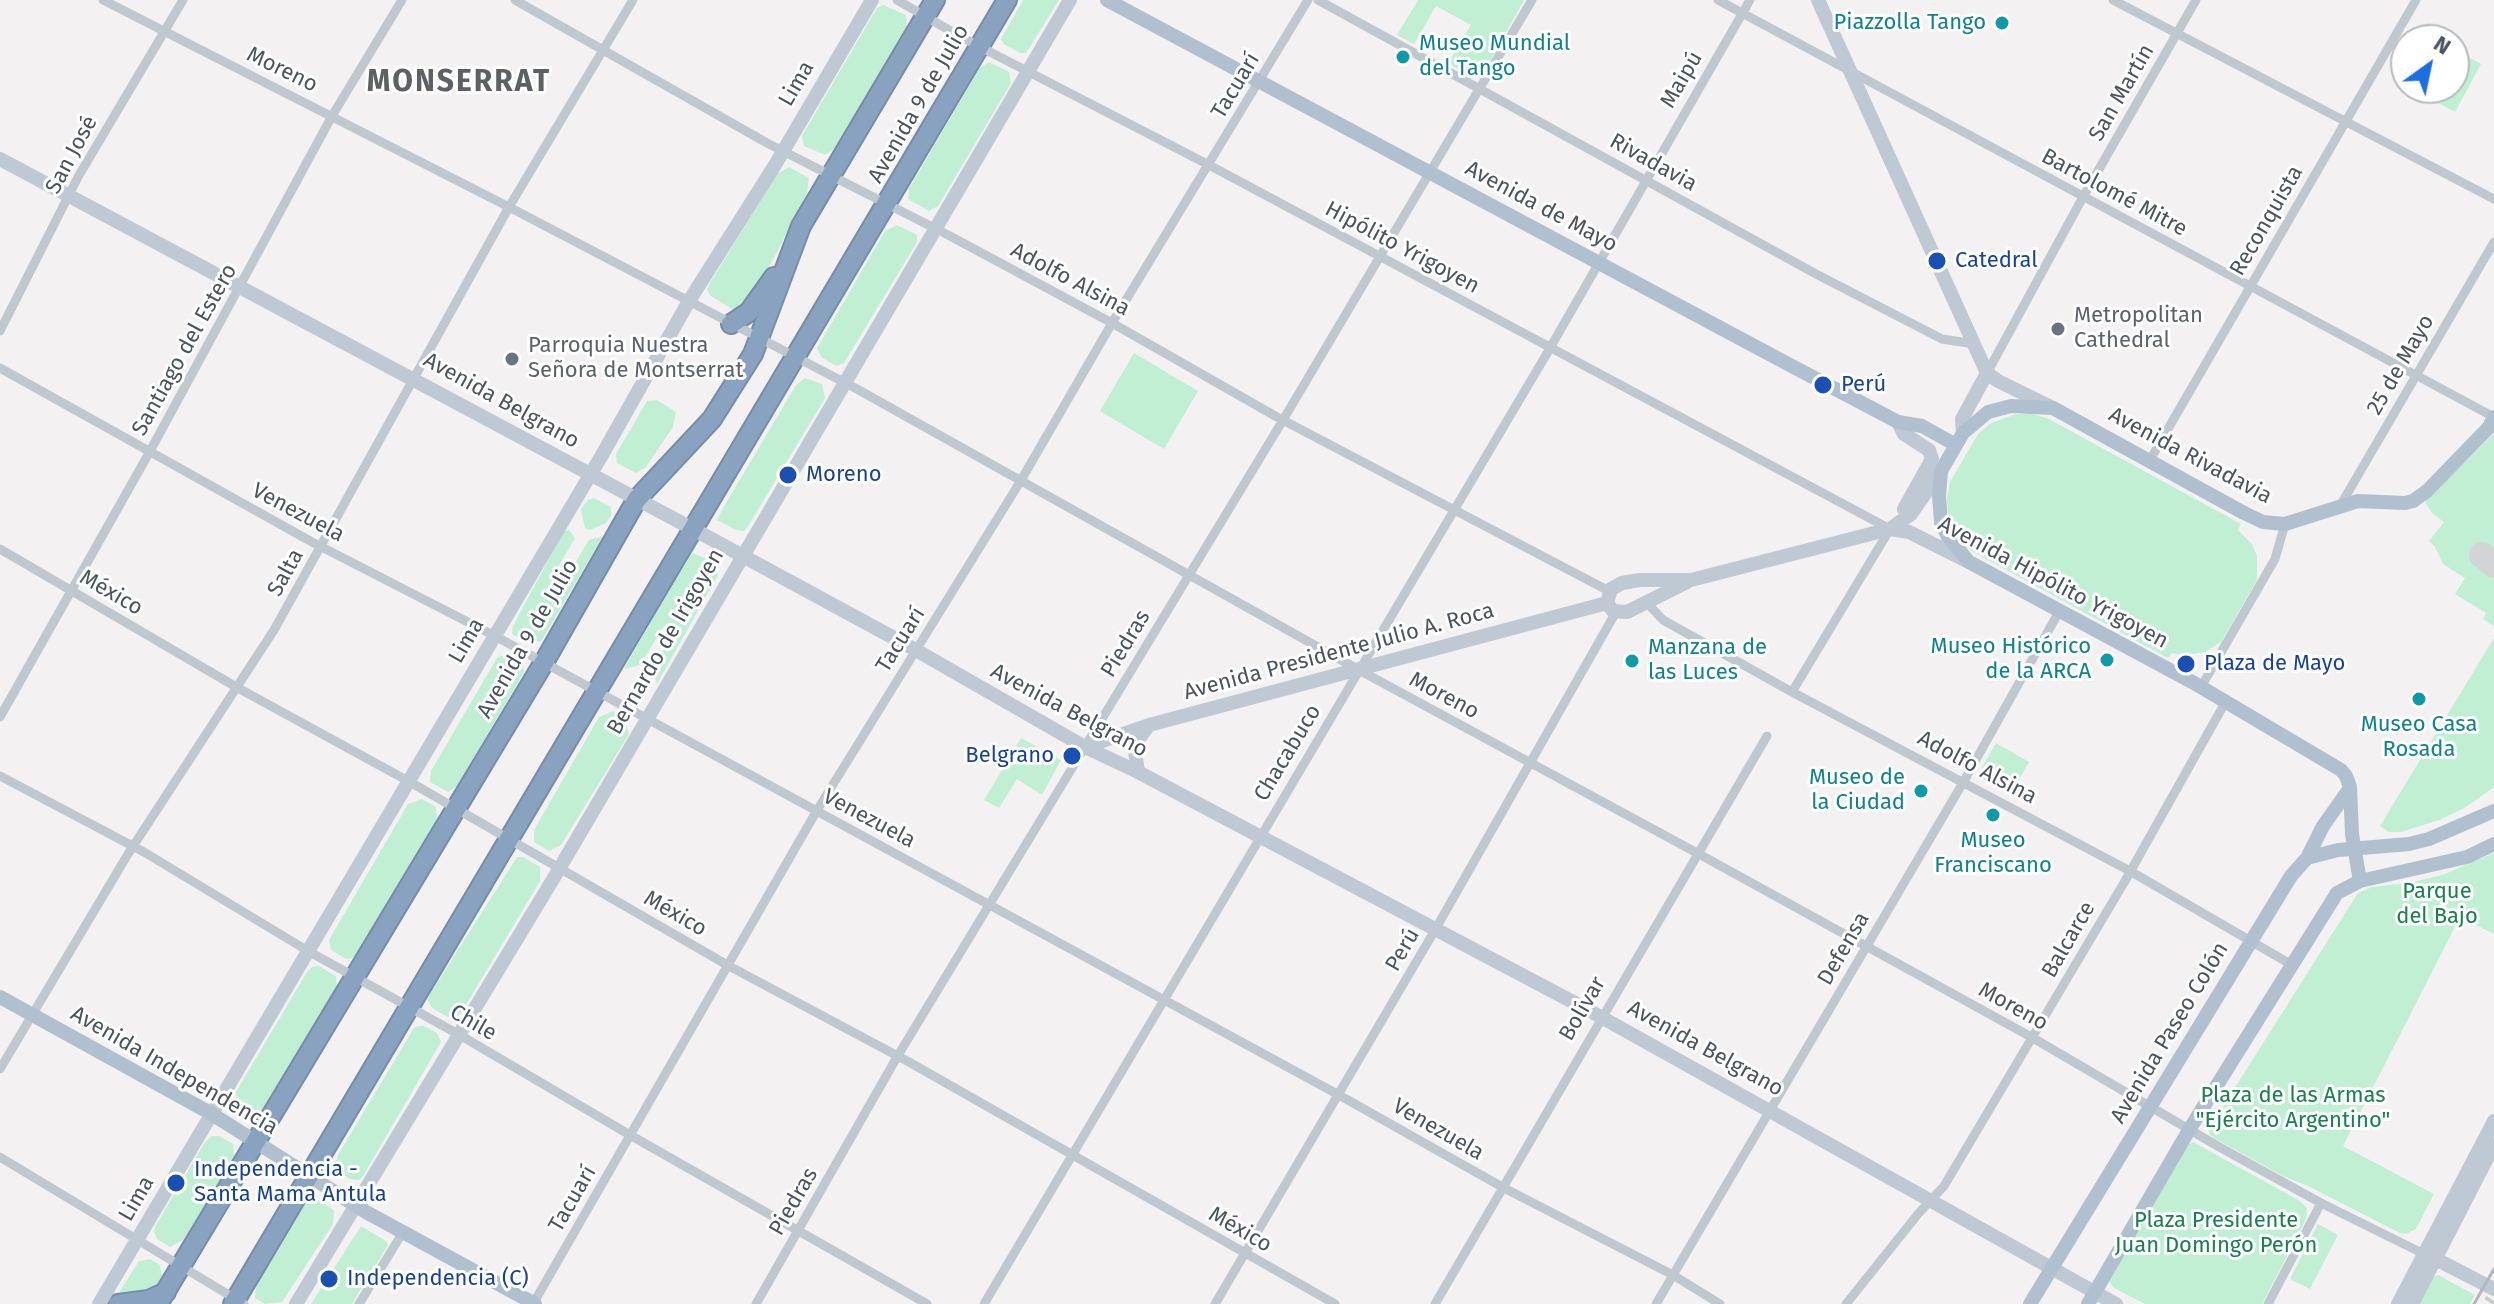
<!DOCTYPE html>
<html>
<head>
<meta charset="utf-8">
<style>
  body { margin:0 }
  #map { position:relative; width:2494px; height:1304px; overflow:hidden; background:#f3f1f1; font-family:"Fira Sans",sans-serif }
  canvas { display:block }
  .north { position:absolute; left:2390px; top:24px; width:80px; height:80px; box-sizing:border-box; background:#fff; border:2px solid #b6bbbf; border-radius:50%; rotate:33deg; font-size:22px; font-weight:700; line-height:32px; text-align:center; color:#49545e }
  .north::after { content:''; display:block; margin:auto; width:28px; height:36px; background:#1b6fe3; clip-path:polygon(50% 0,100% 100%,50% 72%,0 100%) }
</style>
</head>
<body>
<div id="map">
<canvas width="2494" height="1304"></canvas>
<div class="north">N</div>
</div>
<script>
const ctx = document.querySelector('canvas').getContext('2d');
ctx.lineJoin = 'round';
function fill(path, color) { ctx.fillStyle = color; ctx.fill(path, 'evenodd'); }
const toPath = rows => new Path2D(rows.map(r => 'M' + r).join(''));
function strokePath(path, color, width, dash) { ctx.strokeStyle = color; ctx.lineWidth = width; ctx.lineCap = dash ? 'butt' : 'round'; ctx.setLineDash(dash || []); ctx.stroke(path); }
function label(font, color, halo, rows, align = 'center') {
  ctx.font = font + ' "Fira Sans",sans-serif'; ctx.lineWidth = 6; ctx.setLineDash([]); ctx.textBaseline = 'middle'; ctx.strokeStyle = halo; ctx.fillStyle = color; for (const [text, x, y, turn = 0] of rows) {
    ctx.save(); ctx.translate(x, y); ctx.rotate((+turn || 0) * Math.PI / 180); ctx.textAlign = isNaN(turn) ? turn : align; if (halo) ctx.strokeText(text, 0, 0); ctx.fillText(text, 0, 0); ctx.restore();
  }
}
const green = toPath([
  [1023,0,1059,0,1026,53,1020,53,1004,44,1001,39],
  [1418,0,1524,0,1482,75,1473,77,1448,63,1471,25,1436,6,1414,44,1397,35],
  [883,5,906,15,907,28,901,39,833,150,825,155,804,146,802,136,877,8],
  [2454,49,2481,64,2455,112,2412,88,2454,88],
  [989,62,1009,72,1011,83,938,206,929,211,908,199,909,189,979,69],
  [789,167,809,178,807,193,754,297,747,307,735,311,711,296,707,290,710,283,777,174],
  [897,225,917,235,917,242,844,363,836,366,821,357,817,348,885,231],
  [1134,353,1198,391,1164,449,1100,411],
  [805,378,822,384,825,398,747,528,744,531,736,530,717,520,723,508,796,385],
  [657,400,676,412,673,427,646,467,636,473,617,463,616,454,647,401],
  [2016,414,2033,414,2049,419,2241,524,2238,530,2252,544,2257,556,2257,580,2221,642,2205,652,2185,655,2172,653,2168,658,1966,548,1955,533,1948,514,1947,499,1950,482,1978,434,1991,423],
  [2494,433,2494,626,2483,619,2486,613,2455,594,2465,578,2443,564,2435,547,2429,541,2444,522,2432,513,2425,502],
  [594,498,611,507,611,516,606,523,590,530,585,528,581,509,588,500],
  [569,530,575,538,557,569,568,575,589,540,603,536,542,640,531,645,512,634,513,626,564,531],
  [693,553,717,564,718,575,657,684,654,671,655,663,675,632,664,626,640,665,624,669,673,583],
  [2494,638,2494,787,2466,807,2442,819,2401,832,2389,832,2380,826],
  [509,653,522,660,524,672,457,786,448,792,430,782,431,771,497,658],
  [613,711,625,718,629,734,561,845,549,851,534,842,534,830,599,717],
  [1021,738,1061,760,1042,795,1017,779,999,808,984,800],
  [1996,743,2029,762,2011,794,1977,776],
  [422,799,436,807,437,821,357,952,353,958,346,959,331,950,329,940,408,804],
  [2494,853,2494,934,2460,917,2343,1146,2434,1194,2416,1229,2406,1234,2400,1233,2308,1186,2283,1176,2214,1138,2209,1133,2210,1127,2358,893,2372,887,2409,883,2445,874],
  [517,857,523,857,540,867,540,881,461,1013,454,1019,448,1017,432,1008,428,1000,430,994],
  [319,966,336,976,337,988,266,1111,254,1116,238,1105,236,1092,307,972,312,967],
  [418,1026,424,1026,437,1033,441,1042,363,1176,359,1180,350,1179,339,1171,336,1162,338,1155,414,1028],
  [212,1136,219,1136,233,1144,234,1157,184,1239,170,1247,157,1239,154,1232,156,1225,205,1142],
  [2193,1142,2300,1201,2307,1208,2306,1219,2262,1304,2145,1304,2114,1288,2109,1281,2188,1145],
  [317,1199,334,1210,333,1224,282,1302,265,1304,255,1298,256,1285,305,1205],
  [2318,1224,2338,1235,2310,1289,2290,1279],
  [361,1226,386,1241,388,1245,352,1304,311,1304],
  [150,1259,160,1265,162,1276,150,1296,115,1299,139,1261],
  [2438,1275,2475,1295,2470,1304,2417,1304,2433,1277]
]);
const taxiway = toPath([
  [2482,555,2494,565]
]);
const highwayTunnel = toPath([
  [2492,1304,2494,1301]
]);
const street = toPath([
  [103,0,509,207,857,389,1359,670,1699,854,2033,1038,2221,1148,2321,1203,2424,1254],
  [515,0,767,143,950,236,1112,323,1277,417,1609,591],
  [897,0,963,38,1209,165,1890,529,1792,692],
  [1318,0,1816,274,1942,339,1975,344],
  [1718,0,2494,417],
  [2113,0,2494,199],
  [0,331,78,177,183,0],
  [0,368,312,542,495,636,1339,1095,1504,1188,1673,1275,1720,1304],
  [1987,373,2083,197,2196,0],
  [2150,460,2416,0],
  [2340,506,2494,242],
  [0,549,238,688,410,782,729,966,909,1062,1335,1304],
  [1647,603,1663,620,1792,692,2130,871,2292,965],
  [2201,687,2275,559,2285,524],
  [0,717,149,453,332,116,402,0],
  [0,776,144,852,308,951,458,1034,630,1135,927,1304],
  [0,1069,128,854,274,630,509,207,633,0],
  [0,1157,244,1304],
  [359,1304,403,1232],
  [533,1304,816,812,1020,482,1112,323,1308,0],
  [756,1304,897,1057,1283,420,1532,0],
  [984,1304,1546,355,1750,0],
  [1215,1304,1435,930,1616,612],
  [1435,1304,1767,736],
  [1656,1304,1964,781,2060,610],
  [1846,1304,1918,1214,1944,1186,2125,881,2226,701],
  [2268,1304,2321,1203]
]);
const secondary = toPath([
  [1818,0,1987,373],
  [0,159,693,529,907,645,1085,747,1138,772,1592,1012,2116,1304],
  [1987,373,1998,381,2053,408],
  [1898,422,1904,434,1929,450,1932,459,1904,509],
  [1963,433,1962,419,1987,373],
  [1890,529,1909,532,1969,562],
  [1607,603,1611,589,1622,583,1640,580,1691,580,1890,529,1911,514,1941,471],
  [1607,603,1613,611,1627,612,1687,582],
  [1085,747,1149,725,1607,603],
  [1138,772,1135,751,1140,737,1149,725],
  [2428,1255,2494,1289],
  [99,1304,602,455,689,301,775,165,872,0],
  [296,1304,552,881,1070,0],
  [2398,1304,2494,1121],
  [2412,1304,2494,1145]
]);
const primary = toPath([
  [1107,0,1788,364,1898,422,1922,426,1956,445],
  [2307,858,2338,850,2409,844,2429,839,2494,811],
  [2360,881,2352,834,2350,787,2346,776,2341,770,2194,683,1969,562,1948,537,1941,522,1939,496,1941,471,1963,433,1988,412,2011,406,2053,408,2244,513,2263,522,2285,524,2358,501,2405,503,2413,501,2427,491,2489,427,2494,417],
  [0,997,212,1114,366,1212,535,1304],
  [2030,1304,2291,876,2307,858,2323,826,2350,788],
  [2088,1304,2189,1130,2337,893,2360,881,2467,857,2494,844]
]);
const highway = toPath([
  [731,324,749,312,774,277],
  [118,1304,149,1300,166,1292],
  [158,1304,543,664,637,499,712,419,753,354,801,226,935,0],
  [233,1304,1007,0]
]);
const rail = toPath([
  [2474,1304,2494,1269]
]);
const markers = [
  [2002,23,8,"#0f9aa8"],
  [1403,57,8,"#0f9aa8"],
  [1937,261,10,"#1a4fb4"],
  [2058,329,8,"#6b7280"],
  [512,359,8,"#6b7280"],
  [1823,385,10,"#1a4fb4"],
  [788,475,10,"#1a4fb4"],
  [2107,660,8,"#0f9aa8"],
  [1632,661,8,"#0f9aa8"],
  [2186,664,10,"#1a4fb4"],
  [2419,699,8,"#0f9aa8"],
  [1072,756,10,"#1a4fb4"],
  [1921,791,8,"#0f9aa8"],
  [1993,815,8,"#0f9aa8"],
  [176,1183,10,"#1a4fb4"],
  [329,1279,10,"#1a4fb4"]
];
const cultureNames = [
  ["Piazzolla Tango",1986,23],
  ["Museo Mundial",1419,44,"left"],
  ["del Tango",1419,69,"left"],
  ["Museo Histórico",2091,647],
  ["de la ARCA",2091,672],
  ["Manzana de",1648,648,"left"],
  ["las Luces",1648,673,"left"],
  ["Museo Casa",2419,725,"center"],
  ["Rosada",2419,750,"center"],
  ["Museo de",1905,778],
  ["la Ciudad",1905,803],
  ["Museo",1993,841,"center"],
  ["Franciscano",1993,866,"center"]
];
const streetNames = [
  ["Moreno",282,70,26],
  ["Maipú",1682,80,-60],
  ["Lima",797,84,-60],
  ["Tacuarí",1236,86,-59],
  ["San Martín",2122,93,-60],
  ["Avenida 9 de Julio",919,104,-60],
  ["San José",72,155,-62],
  ["Rivadavia",1653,163,29],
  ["Bartolomé Mitre",2114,193,28],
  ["Avenida de Mayo",1541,207,28],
  ["Reconquista",2267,221,-60],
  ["Hipólito Yrigoyen",1402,248,28],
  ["Adolfo Alsina",1070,280,28],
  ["Santiago del Estero",185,350,-61],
  ["25 de Mayo",2401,365,-60],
  ["Avenida Belgrano",501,401,29],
  ["Avenida Rivadavia",2190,456,28],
  ["Venezuela",298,513,28],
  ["Salta",286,573,-61],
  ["Avenida Hipólito Yrigoyen",2053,583,28],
  ["México",111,593,30],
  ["Avenida 9 de Julio",528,639,-60],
  ["Tacuarí",901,640,-58],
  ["Lima",467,641,-60],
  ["Bernardo de Irigoyen",666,642,-60],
  ["Piedras",1126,644,-59],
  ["Avenida Presidente Julio A. Roca",1339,652,-15],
  ["Moreno",1444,696,28],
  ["Avenida Belgrano",1069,711,28],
  ["Chacabuco",1288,753,-59],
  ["Adolfo Alsina",1977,768,28],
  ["Venezuela",869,819,28],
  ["México",675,914,30],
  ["Balcarce",2069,940,-60],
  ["Defensa",1844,949,-60],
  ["Perú",1403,950,-60],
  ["Moreno",2013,1007,29],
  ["Bolívar",1583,1009,-60],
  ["Chile",473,1023,30],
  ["Avenida Paseo Colón",2170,1033,-59],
  ["Avenida Belgrano",1705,1049,29],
  ["Avenida Independencia",174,1071,30],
  ["Venezuela",1438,1130,30],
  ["Lima",137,1199,-60],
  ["Tacuarí",573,1199,-60],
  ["Piedras",794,1202,-60],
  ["México",1240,1230,30]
];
const transitNames = [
  ["Catedral",1955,261],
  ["Perú",1841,385],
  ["Moreno",806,475],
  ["Plaza de Mayo",2204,664],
  ["Belgrano",1054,756,"right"],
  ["Independencia -",194,1170],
  ["Santa Mama Antula",194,1195],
  ["Independencia (C)",347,1279]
];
const worshipNames = [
  ["Metropolitan",2074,316],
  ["Cathedral",2074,341],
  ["Parroquia Nuestra",528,346],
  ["Señora de Montserrat",528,371]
];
const parkNames = [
  ["Parque",2437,892],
  ["del Bajo",2437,917],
  ["Plaza de las Armas",2293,1096],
  ["\"Ejército Argentino\"",2293,1121],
  ["Plaza Presidente",2216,1221],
  ["Juan Domingo Perón",2216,1246]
];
const districtNames = [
  ["MONSERRAT",459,83]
];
fill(green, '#c1efd4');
strokePath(taxiway, '#d3d4d6', 26);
strokePath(highwayTunnel, '#c8cacc', 18, [18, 9]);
strokePath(highway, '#758daa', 22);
strokePath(street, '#bfc8cf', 9);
strokePath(secondary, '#bfc9d4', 14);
strokePath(primary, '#b1c0cf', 14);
strokePath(highway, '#89a2bf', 18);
strokePath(rail, '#b3b6bb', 3);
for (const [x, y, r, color] of markers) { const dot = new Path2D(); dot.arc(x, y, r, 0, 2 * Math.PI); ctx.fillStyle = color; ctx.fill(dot); strokePath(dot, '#fff', 3); }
label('22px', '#0d838f', '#fff', cultureNames, 'right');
label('22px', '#49545e', '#fff', streetNames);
label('22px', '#164399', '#fff', transitNames, 'left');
label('22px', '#5b616d', '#fff', worshipNames, 'left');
label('22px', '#19814f', '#fff', parkNames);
ctx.letterSpacing = '2px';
label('bold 30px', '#5d6166', '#fff', districtNames);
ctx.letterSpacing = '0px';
</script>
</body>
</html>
